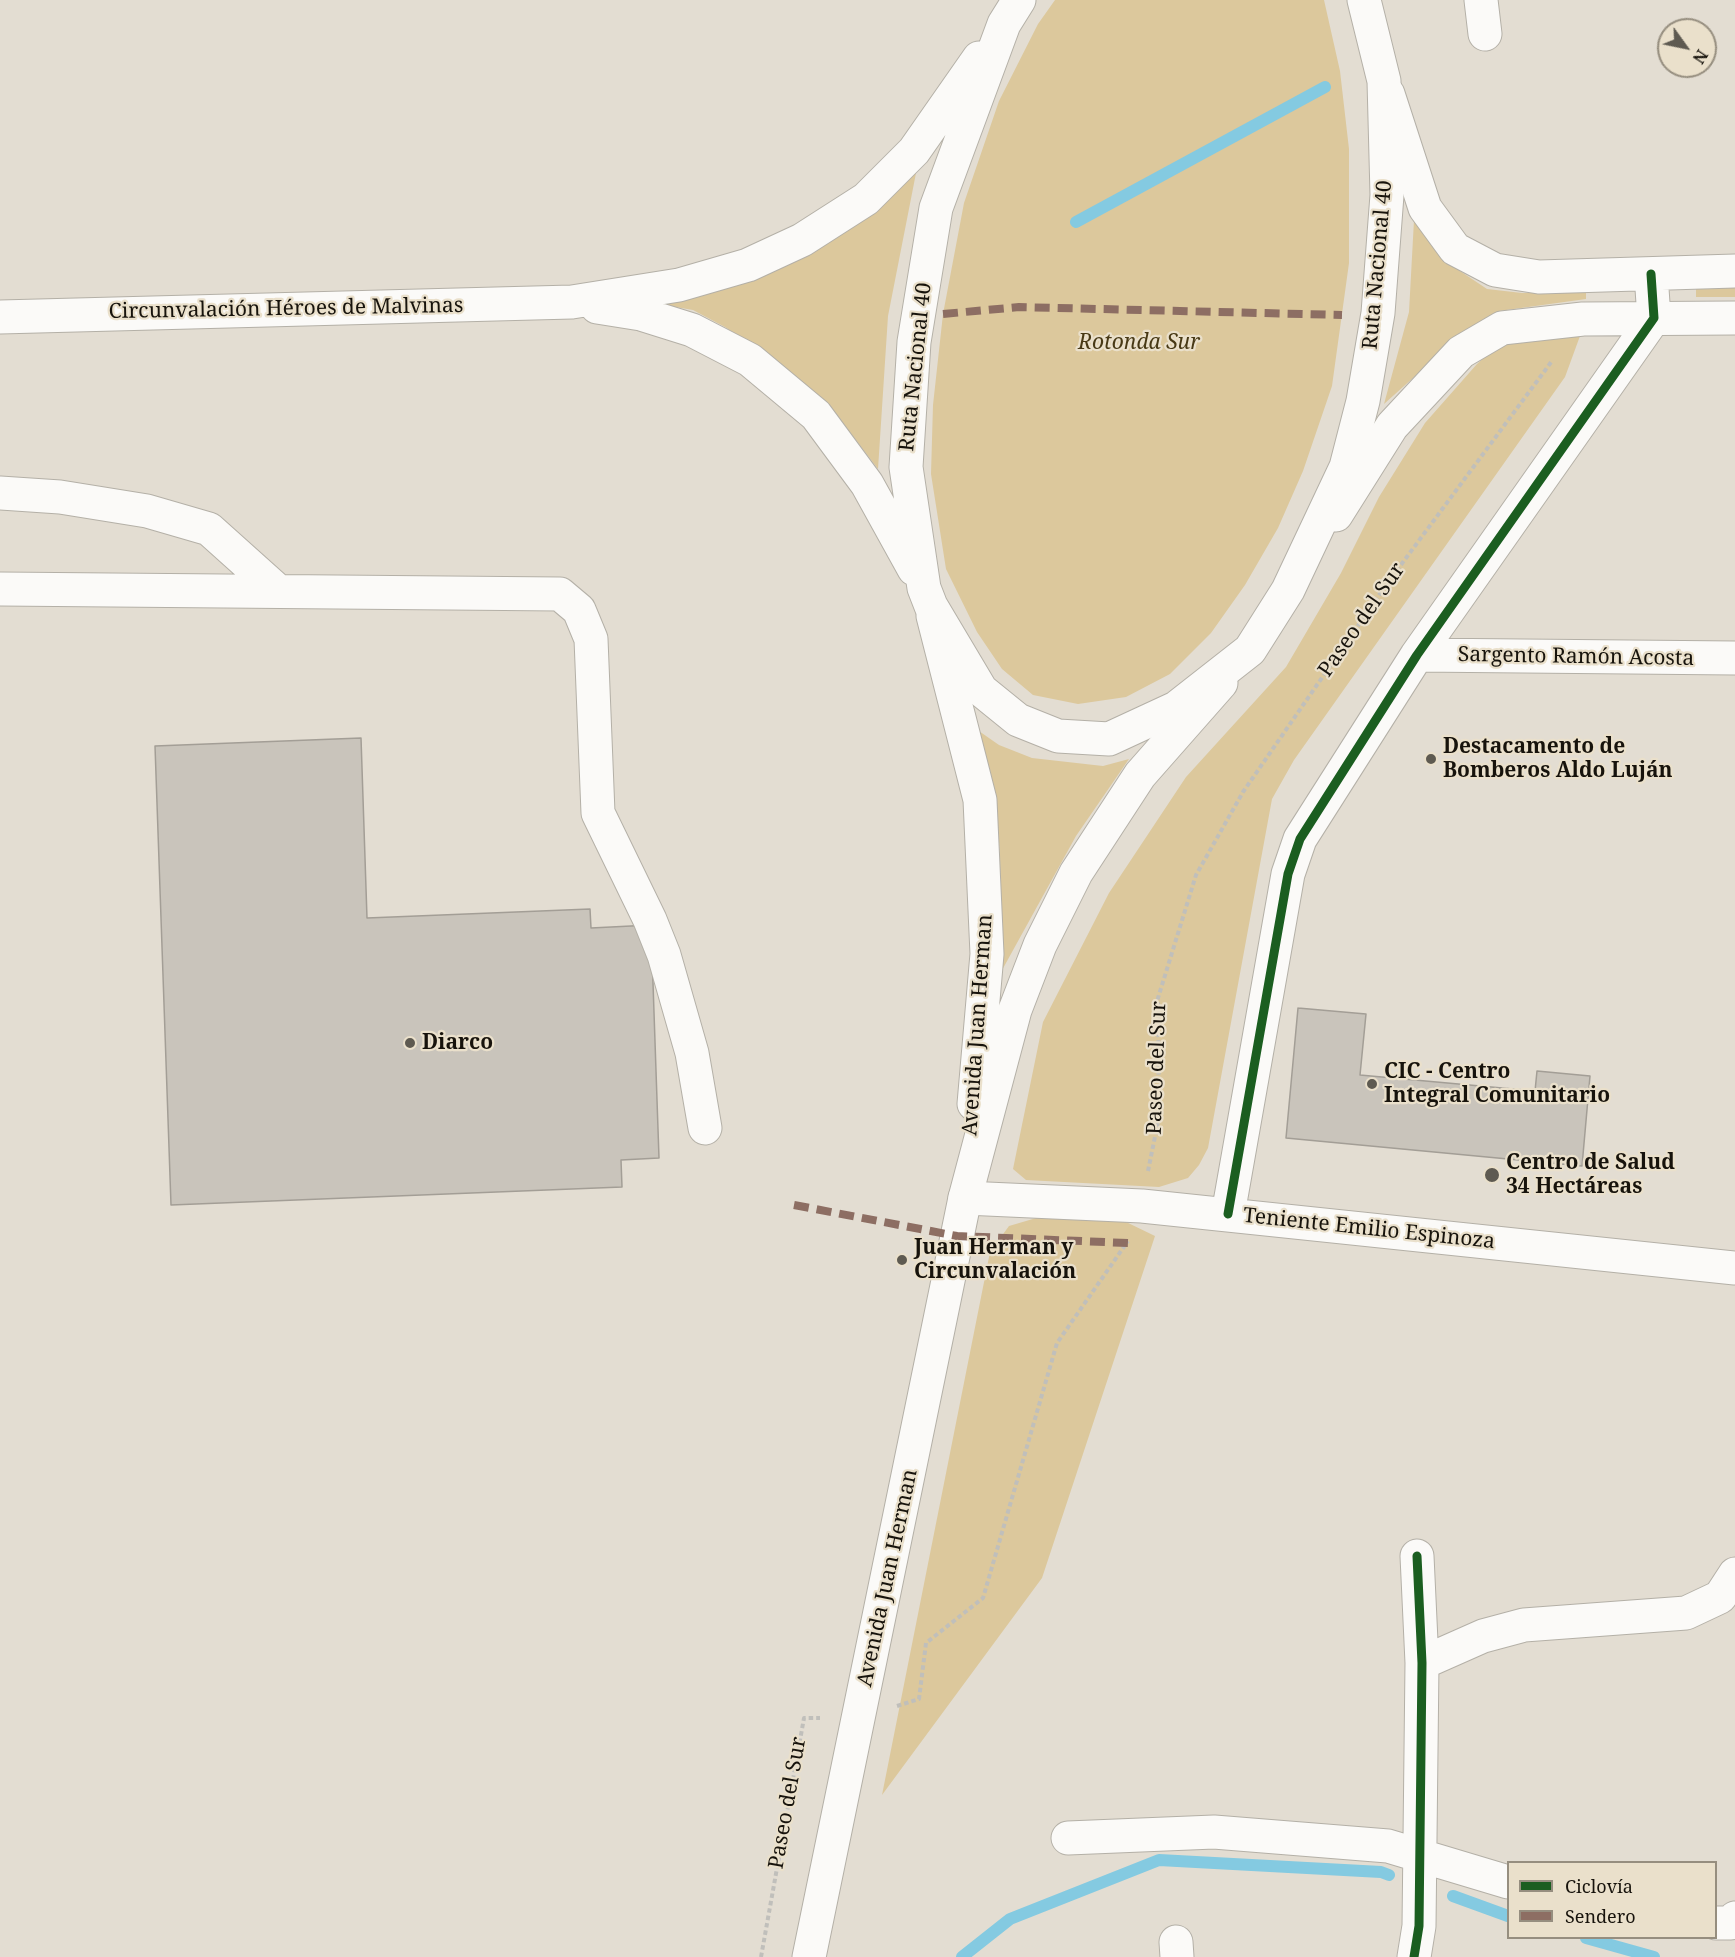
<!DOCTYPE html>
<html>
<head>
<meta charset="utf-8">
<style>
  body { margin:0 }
  #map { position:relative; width:1735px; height:1957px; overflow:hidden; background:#e3ddd2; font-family:"Noto Serif",serif }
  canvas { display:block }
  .legend { position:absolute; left:1507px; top:1861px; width:210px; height:78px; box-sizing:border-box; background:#eae0cb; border:2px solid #968e7f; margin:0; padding:8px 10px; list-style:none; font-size:18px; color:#17130c }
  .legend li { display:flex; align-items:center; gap:12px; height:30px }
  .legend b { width:30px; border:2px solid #968e7f }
  .north { position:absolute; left:1657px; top:18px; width:60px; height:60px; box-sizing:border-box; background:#eae0cb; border:2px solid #968e7f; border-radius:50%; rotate:123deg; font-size:16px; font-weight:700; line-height:24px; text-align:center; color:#17130c }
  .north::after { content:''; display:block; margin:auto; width:21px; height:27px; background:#5e5a51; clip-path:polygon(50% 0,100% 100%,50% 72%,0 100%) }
</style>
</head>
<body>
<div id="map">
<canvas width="1735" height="1957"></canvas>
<ul class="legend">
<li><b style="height:8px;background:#1b5e20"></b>Ciclovía</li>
<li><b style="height:8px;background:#8d6e63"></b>Sendero</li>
</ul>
<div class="north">N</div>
</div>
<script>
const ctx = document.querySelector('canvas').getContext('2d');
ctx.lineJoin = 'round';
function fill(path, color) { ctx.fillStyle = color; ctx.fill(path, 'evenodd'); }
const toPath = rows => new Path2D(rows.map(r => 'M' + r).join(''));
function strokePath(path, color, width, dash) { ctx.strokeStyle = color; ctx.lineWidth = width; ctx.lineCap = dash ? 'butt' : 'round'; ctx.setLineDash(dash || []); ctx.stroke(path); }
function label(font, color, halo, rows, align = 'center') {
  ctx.font = font + ' "Noto Serif",serif'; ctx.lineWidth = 4.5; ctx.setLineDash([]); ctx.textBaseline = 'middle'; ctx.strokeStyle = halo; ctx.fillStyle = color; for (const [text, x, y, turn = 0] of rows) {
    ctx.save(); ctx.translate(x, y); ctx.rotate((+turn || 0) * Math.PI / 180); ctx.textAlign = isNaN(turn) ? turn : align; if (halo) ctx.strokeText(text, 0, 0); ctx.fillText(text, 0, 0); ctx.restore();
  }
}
const green = toPath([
  [1055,0,1324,0,1340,71,1349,149,1349,263,1332,386,1303,471,1278,528,1245,585,1211,633,1170,674,1126,697,1078,704,1033,695,1002,669,977,632,946,569,931,474,933,405,943,314,964,203,999,101,1038,24],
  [917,168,888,316,878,469,836,414,778,363,725,327,693,310,664,305,710,293,770,272],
  [1414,220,1435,248,1460,271,1487,289,1522,293,1586,293,1586,299,1499,311,1443,351,1384,404,1409,312],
  [1696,288,1735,288,1735,297,1696,297],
  [1530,335,1580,336,1565,377,1294,760,1272,799,1208,1148,1199,1165,1188,1178,1159,1187,1026,1180,1013,1169,1043,1022,1109,893,1186,777,1286,667,1341,573,1379,497,1425,423,1477,364,1502,341],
  [976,729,999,745,1032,758,1103,766,1129,759,1076,836,1001,972,1000,856,996,798],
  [1043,1216,1124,1221,1155,1236,1042,1578,882,1795,990,1252,1009,1226]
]);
const stream = toPath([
  [1076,222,1325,87],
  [1453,1896,1508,1916],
  [1586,1938,1654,1957],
  [962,1957,1010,1919,1159,1860,1381,1872,1389,1875]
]);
const building = toPath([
  [361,738,367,918,590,909,591,928,651,925,659,1158,621,1160,622,1187,171,1205,155,746,361,738],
  [1298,1008,1366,1014,1360,1075,1535,1091,1537,1071,1590,1076,1582,1166,1286,1138,1298,1008]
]);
const path = toPath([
  [1148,1171,1159,1117,1158,998,1196,875,1243,792,1386,585,1552,361],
  [897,1706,919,1699,926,1643,983,1598,1057,1343,1128,1241],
  [761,1957,804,1718,820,1718]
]);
const minor = toPath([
  [1481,0,1485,34],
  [1388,94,1425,208,1455,249,1495,270,1539,277,1735,271],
  [0,493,60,497,147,511,209,529,277,590],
  [1336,515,1392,426,1461,352,1502,328,1583,319,1735,318],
  [0,589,560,594,579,610,591,639,598,813,650,920,664,955,692,1053,705,1128],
  [1417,655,1735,658],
  [965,1198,1142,1206,1735,1268],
  [1228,1214,1288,874,1300,839,1417,655,1654,318,1651,274],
  [1422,1663,1483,1636,1524,1625,1686,1613,1720,1597,1735,1574],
  [1068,1838,1214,1832,1388,1846,1508,1882],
  [1716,1923,1731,1923,1735,1918],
  [1176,1942,1177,1957],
  [1414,1957,1419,1926,1422,1663,1417,1556]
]);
const major = toPath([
  [933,616,980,800,987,954,974,1104],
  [809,1957,965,1198,1015,1010,1040,945,1076,873,1140,775,1221,683]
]);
const highway = toPath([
  [1019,0,1004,24,936,208,914,342,906,467,924,588,931,606,981,690,1018,720,1058,736,1109,739,1176,708,1250,650,1288,590,1346,467,1363,401,1378,313,1387,195,1384,81,1364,0],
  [597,307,641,314,692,330,750,360,816,415,867,484,914,569],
  [0,317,572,302,679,285,748,265,802,240,866,199,914,151,979,58]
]);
const quiet = toPath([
  [943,314,1019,307,1342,315],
  [794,1205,957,1236,1128,1243]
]);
const cycleway = toPath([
  [1228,1214,1288,874,1300,839,1417,655,1654,318,1651,274],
  [1414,1957,1419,1926,1422,1663,1417,1556]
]);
const markers = [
  [1431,759,6,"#5e5a51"],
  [410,1043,6,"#5e5a51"],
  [1372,1084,6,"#5e5a51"],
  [1492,1175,8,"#5e5a51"],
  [902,1260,6,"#5e5a51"]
];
const streetNames = [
  ["Ruta Nacional 40",1378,265,-85],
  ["Circunvalación Héroes de Malvinas",286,309,-1],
  ["Ruta Nacional 40",916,367,-84],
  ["Paseo del Sur",1362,620,-55],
  ["Sargento Ramón Acosta",1576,657,1],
  ["Avenida Juan Herman",978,1025,-86],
  ["Paseo del Sur",1157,1068,-88],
  ["Teniente Emilio Espinoza",1369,1229,6],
  ["Avenida Juan Herman",888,1578,-78],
  ["Paseo del Sur",788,1803,-80]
];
const parkNames = [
  ["Rotonda Sur",1139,343]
];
const poiNames = [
  ["Destacamento de",1443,747],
  ["Bomberos Aldo Luján",1443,771],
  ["Diarco",422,1043],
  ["CIC - Centro",1384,1072],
  ["Integral Comunitario",1384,1096],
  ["Centro de Salud",1506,1163],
  ["34 Hectáreas",1506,1187],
  ["Juan Herman y",914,1248],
  ["Circunvalación",914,1272]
];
fill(green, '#dcc89c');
strokePath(stream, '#84cae1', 12);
fill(building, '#c9c4bb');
strokePath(building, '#a39e96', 1.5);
strokePath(minor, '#b4b0a7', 35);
strokePath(major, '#b4b0a7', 35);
strokePath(highway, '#b4b0a7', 35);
strokePath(path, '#c0bfbb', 4, [4.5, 3]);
strokePath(minor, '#fbfaf8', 33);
strokePath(major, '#fbfaf8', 33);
strokePath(highway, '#fbfaf8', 33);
strokePath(quiet, '#8d6e63', 8, [15, 8]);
strokePath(cycleway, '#1b5e20', 9);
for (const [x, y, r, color] of markers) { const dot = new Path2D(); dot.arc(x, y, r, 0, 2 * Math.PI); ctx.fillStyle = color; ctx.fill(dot); strokePath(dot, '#eae0cb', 2); }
label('21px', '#17130c', '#eae0cb', streetNames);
label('italic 21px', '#483915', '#eae0cb', parkNames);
label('bold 21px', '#17130c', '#eae0cb', poiNames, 'left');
</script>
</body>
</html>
